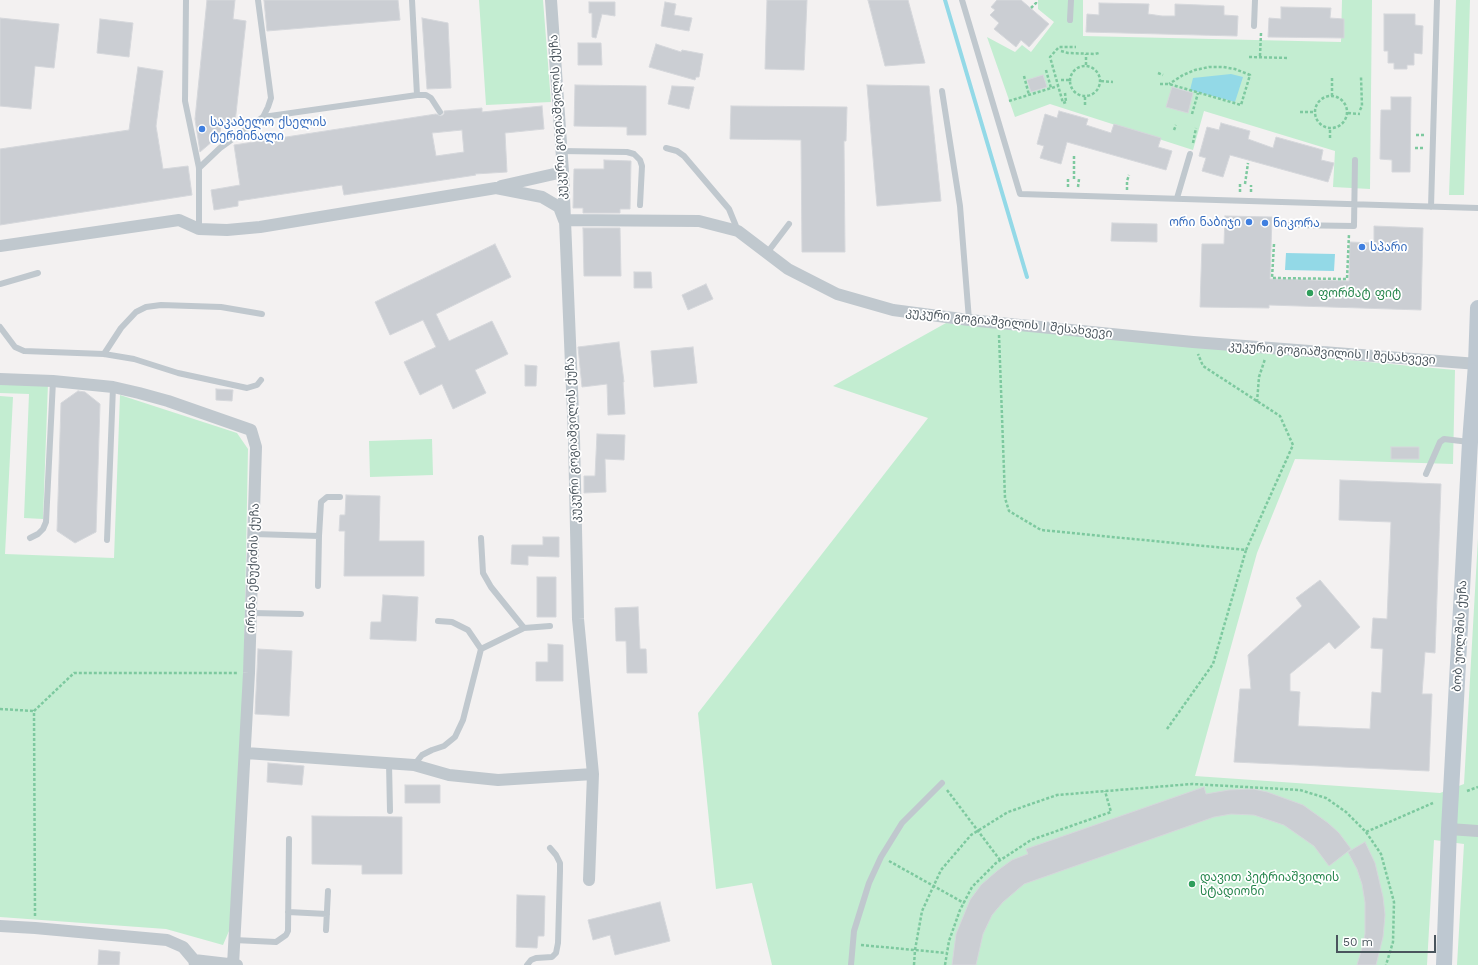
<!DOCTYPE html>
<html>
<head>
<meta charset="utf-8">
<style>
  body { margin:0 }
  #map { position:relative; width:1478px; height:965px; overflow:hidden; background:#f3f1f1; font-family:"Work Sans",sans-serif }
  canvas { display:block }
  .scale { position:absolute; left:1336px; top:935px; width:100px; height:18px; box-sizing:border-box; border:2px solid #4a555d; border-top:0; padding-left:5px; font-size:12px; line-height:14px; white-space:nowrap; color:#4a555d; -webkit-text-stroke:3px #fff; paint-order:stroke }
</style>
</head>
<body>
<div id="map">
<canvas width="1478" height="965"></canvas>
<div class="scale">50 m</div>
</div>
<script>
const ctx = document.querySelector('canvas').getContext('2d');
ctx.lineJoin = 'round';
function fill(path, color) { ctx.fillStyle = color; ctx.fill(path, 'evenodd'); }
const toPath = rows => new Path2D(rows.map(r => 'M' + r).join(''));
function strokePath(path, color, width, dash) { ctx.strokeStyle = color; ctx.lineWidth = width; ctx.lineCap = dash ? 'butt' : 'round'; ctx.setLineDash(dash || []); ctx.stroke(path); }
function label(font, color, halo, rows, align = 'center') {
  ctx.font = font + ' "Work Sans","Noto Sans Georgian",sans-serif'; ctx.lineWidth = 3.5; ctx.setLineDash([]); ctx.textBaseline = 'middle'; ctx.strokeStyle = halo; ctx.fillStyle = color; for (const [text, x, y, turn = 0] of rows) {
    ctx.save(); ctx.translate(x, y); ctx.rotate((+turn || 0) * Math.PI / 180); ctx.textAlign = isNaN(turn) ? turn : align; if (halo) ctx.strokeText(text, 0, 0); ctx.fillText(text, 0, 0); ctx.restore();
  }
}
const green = toPath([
  [479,0,543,0,551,102,486,105],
  [1038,0,1083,0,1083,36,1341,42,1342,0,1372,0,1370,189,1333,187,1335,151,1204,111,1193,150,1050,104,1015,117,987,37,1015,52,1022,45,1031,52,1054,22,1038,9],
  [1456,0,1470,0,1464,195,1449,195],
  [946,323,1455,370,1453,464,1295,459,1257,553,1195,776,1440,793,1464,784,1478,538,1478,965,1457,965,1464,844,1434,840,1427,965,772,965,752,883,716,889,698,713,928,418,833,386],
  [0,381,48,383,43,519,24,518,29,394,0,393],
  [120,395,237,433,248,449,243,712,232,924,223,945,166,929,0,917,0,396,13,397,5,554,114,558],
  [432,439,433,475,370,477,369,441]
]);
const water = toPath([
  [1231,74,1243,77,1235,102,1190,90,1193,78],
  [1286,253,1335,254,1334,271,1285,270]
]);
const stream = toPath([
  [945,0,1027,277]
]);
const building = toPath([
  [207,0,235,0,233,19,246,21,235,123,221,122,220,135,200,152,195,119,207,0],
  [264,0,398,0,400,20,267,31,264,0],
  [767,0,807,0,804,70,765,69,767,0],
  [868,0,908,0,925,63,885,66,868,0],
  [997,0,1021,0,1049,24,1029,47,1021,40,1016,47,994,29,999,23,990,15,995,10,991,7,997,0],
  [589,2,615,2,615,16,602,14,596,38,592,37,592,13,589,13,589,2],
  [665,2,676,4,674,15,692,18,689,31,661,26,665,2],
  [1099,3,1149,4,1148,14,1162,16,1175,16,1175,4,1224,6,1224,15,1238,16,1237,36,1086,32,1087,14,1099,15,1099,3],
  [1281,7,1331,8,1330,18,1344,19,1344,38,1268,37,1269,18,1281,19,1281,7],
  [1384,14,1415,14,1415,25,1423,26,1422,54,1414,53,1414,65,1407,65,1407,69,1394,69,1394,63,1388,63,1388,51,1384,51,1384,14],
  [0,18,59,24,54,68,35,66,31,109,0,106,0,18],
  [422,18,448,23,451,88,427,89,422,18],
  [100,19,133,23,129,57,97,53,100,19],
  [578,43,601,43,602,65,578,65,578,43],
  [656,44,681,52,682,50,703,54,699,77,696,77,695,80,649,67,656,44],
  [138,67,163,71,156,126,163,169,188,166,192,195,0,225,0,149,129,130,138,67],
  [1043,75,1047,87,1031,92,1027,80,1043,75],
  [575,85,646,86,646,135,627,135,627,127,574,126,575,85],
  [867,85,929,86,941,201,877,206,867,85],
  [672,86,694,87,689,109,668,104,672,86],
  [1172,87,1193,93,1188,113,1166,107,1172,87],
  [1391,97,1411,97,1410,172,1392,172,1392,160,1380,159,1381,110,1391,110,1391,97],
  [542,106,544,129,505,133,507,172,475,174,476,175,344,195,342,185,238,201,238,206,214,210,211,190,240,185,234,145,436,114,441,116,444,114,444,111,482,108,482,112,542,106],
  [462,130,464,152,436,156,432,133,462,130],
  [731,106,847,107,846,141,844,141,845,252,802,252,801,140,730,139,731,106],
  [1059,111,1088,119,1086,125,1111,133,1114,124,1161,138,1158,147,1172,151,1166,170,1067,142,1061,164,1040,158,1044,146,1037,144,1045,114,1057,118,1059,111],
  [1221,123,1250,131,1248,139,1273,148,1276,137,1323,150,1321,160,1334,163,1328,182,1230,155,1223,177,1202,171,1206,158,1199,156,1207,127,1219,130,1221,123],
  [604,160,631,161,630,209,620,209,620,213,583,213,583,208,573,208,574,169,604,169,604,160],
  [1225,216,1272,217,1270,279,1349,281,1350,242,1374,243,1374,226,1423,228,1421,310,1269,305,1269,308,1200,307,1202,244,1224,244,1225,216],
  [1112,223,1157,224,1157,242,1111,241,1112,223],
  [583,228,620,228,621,276,584,276,583,228],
  [495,244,511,277,436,314,449,341,492,321,508,354,475,370,486,393,453,409,442,384,420,395,404,362,436,347,423,320,390,335,375,302,495,244],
  [634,272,651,272,652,288,634,288,634,272],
  [706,284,713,299,688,310,682,295,706,284],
  [619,342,624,382,623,382,625,414,608,415,607,384,582,387,578,347,619,342],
  [693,347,697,383,654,387,651,351,693,347],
  [525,365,537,366,536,386,525,386,525,365],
  [216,389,233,390,232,401,216,400,216,389],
  [78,391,85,392,100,404,96,532,75,543,57,531,61,403,78,391],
  [597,434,625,435,624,460,605,459,606,492,584,493,584,476,595,476,597,434],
  [1391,447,1419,447,1419,459,1391,459,1391,447],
  [1340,480,1441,484,1435,653,1425,652,1422,694,1432,694,1429,771,1234,762,1240,689,1251,689,1248,655,1302,606,1296,598,1320,580,1360,627,1335,649,1329,642,1290,674,1290,691,1300,692,1298,726,1370,729,1372,692,1381,693,1383,649,1371,648,1373,618,1387,619,1391,522,1339,520,1340,480],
  [346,495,380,496,379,541,424,541,424,576,344,576,345,531,339,531,340,515,345,515,346,495],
  [543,537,559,537,559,557,528,556,528,565,511,564,512,545,543,545,543,537],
  [537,577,556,577,556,617,537,617,537,577],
  [383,595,418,597,416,641,370,639,371,622,381,622,383,595],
  [638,607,640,649,646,649,647,673,627,673,626,641,616,641,615,608,638,607],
  [548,644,563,645,563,681,536,681,536,662,548,662,548,644],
  [258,649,292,651,289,716,255,714,258,649],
  [268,763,304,766,302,785,267,782,268,763],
  [405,785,440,785,440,803,405,803,405,785],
  [1204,787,1206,794,1229,790,1253,789,1267,792,1303,805,1328,823,1339,833,1351,849,1329,866,1314,846,1284,825,1254,815,1231,814,1214,817,1024,884,1003,902,992,915,983,934,976,965,952,965,956,934,970,900,981,885,997,871,1012,860,1028,854,1026,849,1204,787],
  [312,816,402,817,402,874,362,874,362,865,312,864,312,816],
  [1365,842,1375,863,1383,897,1385,915,1383,937,1376,965,1357,965,1362,948,1365,934,1365,902,1362,884,1357,869,1348,852,1365,842],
  [517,895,545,896,544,936,538,936,537,948,516,947,517,895],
  [660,902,670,941,615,955,610,935,593,940,588,920,660,902],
  [99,950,120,952,119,965,98,965,99,950]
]);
const path = toPath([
  [1031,8,1036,3,1036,0],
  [1061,51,1068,53,1095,54,1099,53],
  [1260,56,1261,33],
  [1249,57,1289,58],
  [1086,65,1086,54],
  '1070 81a15 15 0 1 1 30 0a15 15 0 1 1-30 0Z',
  [1046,70,1051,88],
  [1158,73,1163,75],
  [1024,76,1029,95],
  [1061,80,1070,80],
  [1101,81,1113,82],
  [1160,84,1169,84,1241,105,1250,75,1235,69,1223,67,1209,67,1195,70,1183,75,1169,84],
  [1065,93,1066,102],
  '1315 112a16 16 0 1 1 32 0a16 16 0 1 1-32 0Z',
  [1332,96,1332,76],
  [1009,101,1058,86],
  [1066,102,1063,103,1050,57,1059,47,1076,47],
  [1085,105,1085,96],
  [1360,110,1362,106,1361,77],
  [1300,112,1315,112],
  [1348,113,1360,114],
  [1192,114,1198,93],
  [1174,130,1176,125],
  [1416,135,1425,135],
  [1330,138,1330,129],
  [1193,143,1196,128],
  [1415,148,1424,148],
  [1074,179,1074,154],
  [1245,184,1248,163],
  [1068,187,1068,179],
  [1078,187,1079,179],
  [1127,190,1127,181,1129,175],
  [1240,192,1240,184],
  [1251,192,1251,185],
  [1274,244,1272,278,1347,279,1349,234],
  [999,335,1005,498,1009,511,1041,530,1246,550,1293,445,1280,416,1203,366,1198,354],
  [1257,402,1259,377,1265,359],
  [0,709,34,711],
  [1167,729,1213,664,1246,550],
  [947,790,1000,860],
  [1467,791,1478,787],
  [1366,832,1381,854,1394,902,1393,942,1386,965],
  [889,861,964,903],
  [35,916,34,711,74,673,237,673],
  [861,945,947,953],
  [914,965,915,950,922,911,941,870,971,835,1008,812,1057,795,1192,784,1300,790,1326,798,1346,812,1366,832,1433,803],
  [945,965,949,941,960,910,972,887,996,863,1031,840,1111,812,1105,791]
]);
const lane = toPath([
  [186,0,185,101,199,168,199,229],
  [412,0,417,95],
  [962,0,1020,194,1478,208],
  [1070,20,1071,0],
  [1254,26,1255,0],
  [942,91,960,206,969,320],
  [263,117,417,95,426,95,431,98,440,112],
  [666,148,677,151,684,156,729,209,738,231],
  [561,151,627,152,634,154,640,160,642,166,640,205],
  [199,168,220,148,263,117,268,107,271,98,258,0],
  [1177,198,1190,154],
  [1431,207,1437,0],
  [1287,225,1354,226,1355,160],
  [767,253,789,224],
  [0,284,38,273],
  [0,327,15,347,24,351,104,354,134,359,178,373,247,388,257,385,261,380],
  [104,354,121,328,136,312,146,307,161,305,221,307,262,314],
  [1426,474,1440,442,1444,439,1469,442],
  [254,534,319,536,321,502,327,497,340,497],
  [30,538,38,534,43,529,46,522,53,381],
  [481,538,483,573,491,587,524,628],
  [107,540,113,387],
  [318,586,319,536],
  [251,613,301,614],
  [438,621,452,622,468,630,481,649],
  [389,763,390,811],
  [414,765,422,755,432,750,444,746,455,737,463,720,481,649,524,628,550,626],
  [288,912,327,914],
  [326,930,328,891],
  [234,940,276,942,286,935,288,931,289,839],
  [527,965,531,960,536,958,552,957,556,953,558,943,560,871,560,863,556,855,550,848],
  [851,965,854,931,869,883,881,857,902,823,942,783]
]);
const street = toPath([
  [551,0,563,172,574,438,578,619,593,774,589,880],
  [501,186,563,172],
  [0,246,179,220,199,229,227,230,260,227,496,188,542,197,559,207,564,220,699,221,738,231,788,269,837,294,893,310,969,320,1193,342,1478,364],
  [0,379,53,381,113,387,139,393,168,401,251,430,256,447,249,673,233,965],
  [246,753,414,765,449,775,498,780,593,774],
  [1449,829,1478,831],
  [0,926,35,928,167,940,183,947,194,960,195,965],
  [194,960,237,965]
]);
const secondary = toPath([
  [1444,965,1449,829,1470,442,1476,364,1478,308]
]);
const markers = [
  [202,129,4,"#3f7fe0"],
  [1249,222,4,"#3f7fe0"],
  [1265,223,4,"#3f7fe0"],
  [1362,247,4,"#3f7fe0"],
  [1310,293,4,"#2e9e5b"],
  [1192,884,4,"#2e9e5b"]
];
const streetNames = [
  ["კუკური გოგიაშვილის ქუჩა",558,117,-93],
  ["კუკური გოგიაშვილის I შესახვევი",1009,323,6],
  ["კუკური გოგიაშვილის I შესახვევი",1332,353,4],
  ["კუკური გოგიაშვილის ქუჩა",573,440,-92],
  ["ირინა ენუქიძის ქუჩა",253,568,-88],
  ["ბობ უოლშის ქუჩა",1460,636,-87]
];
const shopNames = [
  ["საკაბელო ქსელის",210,122],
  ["ტერმინალი",210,136],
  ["ორი ნაბიჯი",1241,222,"right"],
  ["ნიკორა",1273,223],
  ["სპარი",1370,247]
];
const leisureNames = [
  ["ფორმატ ფიტ",1318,293],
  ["დავით პეტრიაშვილის",1200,877],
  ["სტადიონი",1200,891]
];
fill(green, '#c3edd1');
fill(water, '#93d9e7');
strokePath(stream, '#93d9e7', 4);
fill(building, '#cbced3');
strokePath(building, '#d5d7db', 1);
strokePath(path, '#7dc99f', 2.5, [3, 2]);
strokePath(lane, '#c0c8ce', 6);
strokePath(street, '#c0c8ce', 12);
strokePath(secondary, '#bec8d1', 16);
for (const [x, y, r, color] of markers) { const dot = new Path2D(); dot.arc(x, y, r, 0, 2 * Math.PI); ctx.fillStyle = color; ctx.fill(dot); strokePath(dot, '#fff', 1.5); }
label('12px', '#4a555d', '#fff', streetNames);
label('12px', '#366cbe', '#fff', shopNames, 'left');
label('12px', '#27864d', '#fff', leisureNames, 'left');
</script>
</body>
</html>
